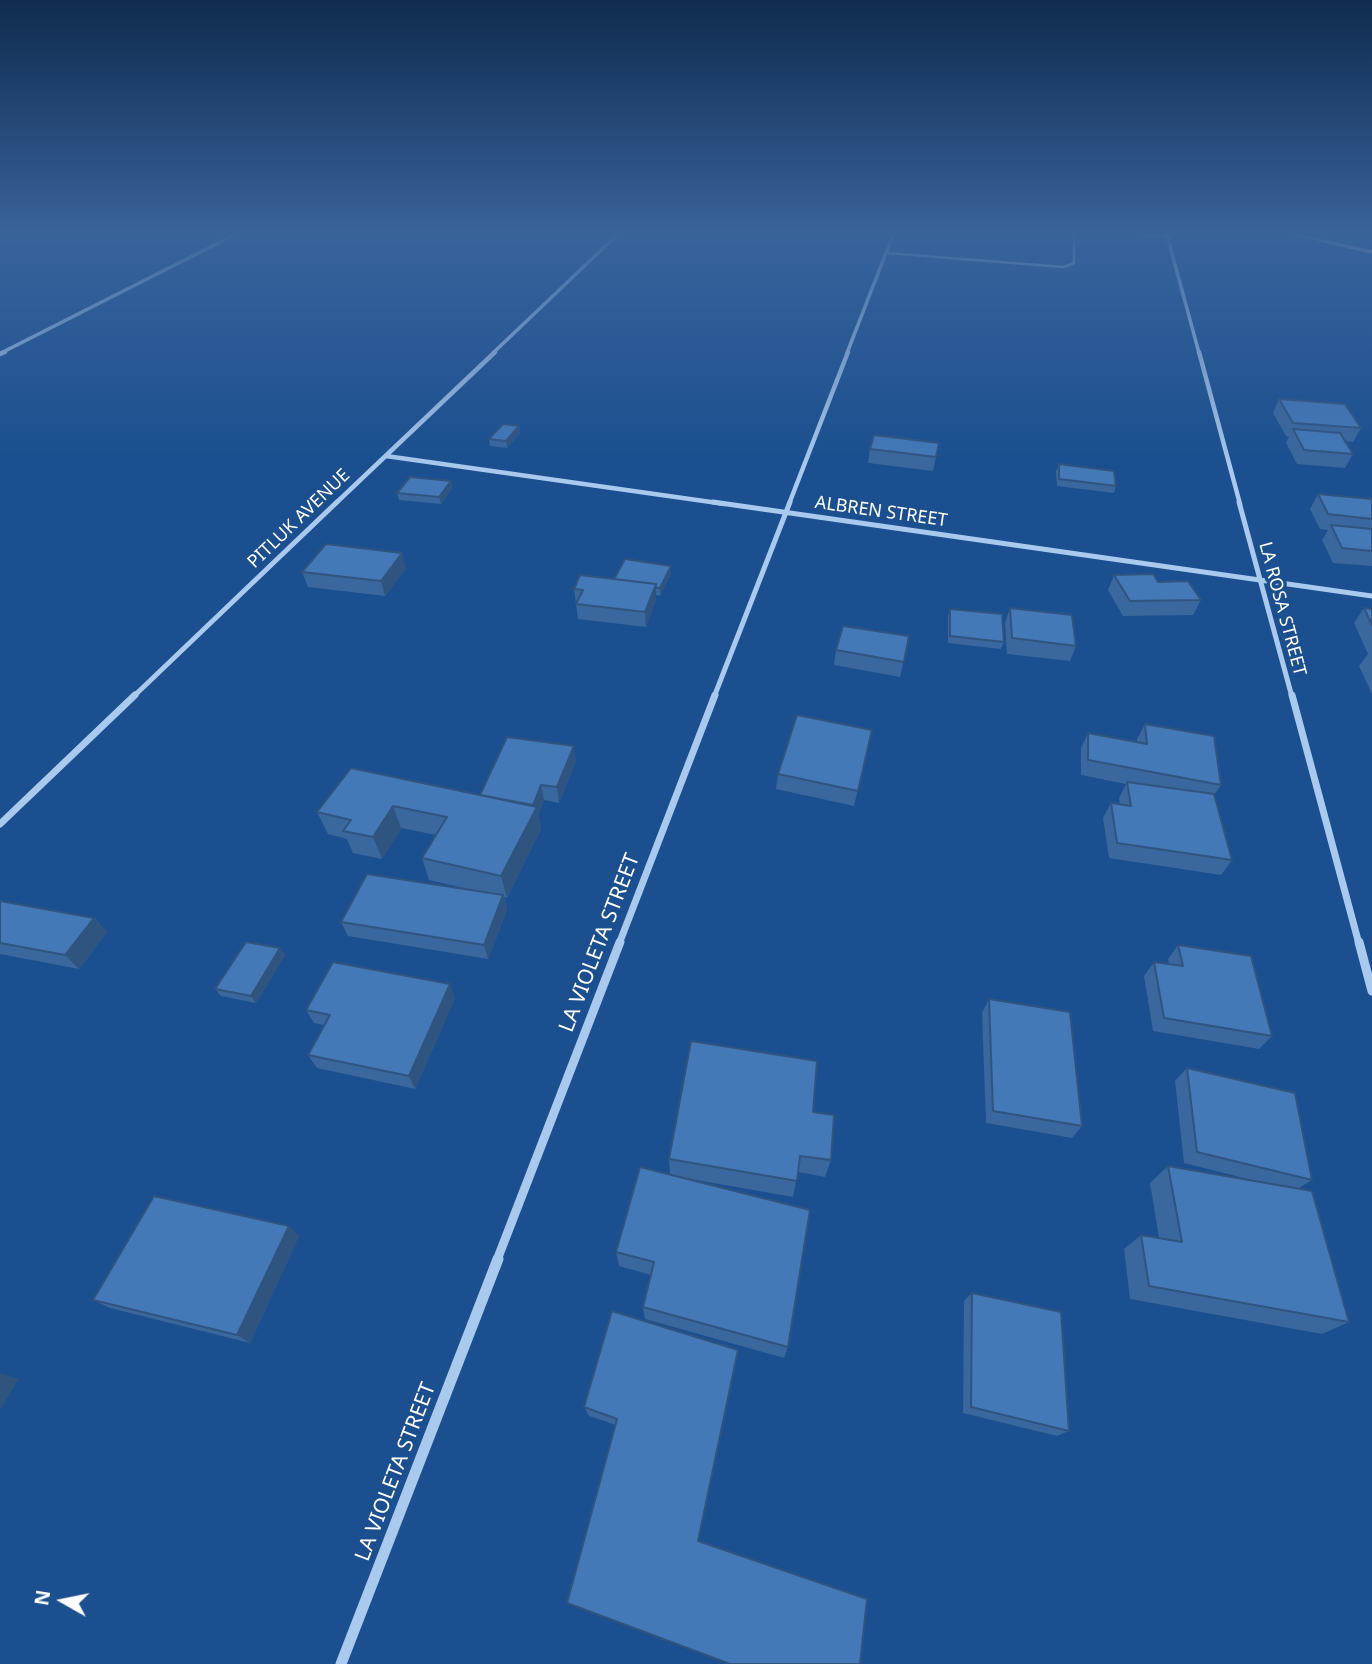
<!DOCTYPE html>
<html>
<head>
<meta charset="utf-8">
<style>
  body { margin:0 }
  #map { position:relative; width:1372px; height:1664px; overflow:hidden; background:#1b4f8f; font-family:"Noto Sans",sans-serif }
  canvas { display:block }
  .north { position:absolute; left:28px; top:1566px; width:70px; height:70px; -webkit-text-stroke:5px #1b4f8f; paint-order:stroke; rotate:279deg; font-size:19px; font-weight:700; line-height:28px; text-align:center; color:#fff }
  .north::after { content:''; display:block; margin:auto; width:24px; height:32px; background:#fff; clip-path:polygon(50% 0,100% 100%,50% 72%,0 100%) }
</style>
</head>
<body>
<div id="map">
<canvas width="1372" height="1664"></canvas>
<div class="north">N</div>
</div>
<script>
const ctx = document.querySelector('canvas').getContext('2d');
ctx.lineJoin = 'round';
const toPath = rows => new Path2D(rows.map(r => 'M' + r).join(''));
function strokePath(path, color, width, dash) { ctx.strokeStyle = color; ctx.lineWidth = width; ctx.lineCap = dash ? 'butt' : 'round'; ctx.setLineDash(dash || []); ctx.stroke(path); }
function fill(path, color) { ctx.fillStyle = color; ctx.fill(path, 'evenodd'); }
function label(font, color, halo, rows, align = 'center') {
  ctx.font = font + ' "Noto Sans",sans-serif'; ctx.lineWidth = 7; ctx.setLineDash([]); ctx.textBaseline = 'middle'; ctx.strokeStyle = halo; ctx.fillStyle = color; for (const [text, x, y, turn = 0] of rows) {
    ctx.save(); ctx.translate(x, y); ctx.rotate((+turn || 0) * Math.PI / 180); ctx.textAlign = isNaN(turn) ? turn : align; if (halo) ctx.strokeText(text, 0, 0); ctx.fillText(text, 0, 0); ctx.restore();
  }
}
const service = toPath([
  [1142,235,1167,237],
  [886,253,1064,267,1074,263,1074,235]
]);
const minorFar5 = toPath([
  [1167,235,1199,353],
  [1,353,234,235],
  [493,353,617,235],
  [847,353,893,235]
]);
const minorFar4 = toPath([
  [1199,352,1240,504],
  [0,354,5,352],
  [386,456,725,504],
  [335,504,495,352],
  [789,504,848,352]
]);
const minorFar3 = toPath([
  [713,502,1372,596],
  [1239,502,1292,697],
  [133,697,337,502],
  [714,697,790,502]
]);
const minorFar2 = toPath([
  [1292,695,1359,944],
  [0,824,135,695],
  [619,944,715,695]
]);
const minorFar1 = toPath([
  [1359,942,1372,991],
  [497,1260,620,942]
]);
const minor = toPath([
  [341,1664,498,1259]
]);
const secondary = toPath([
  [1292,235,1301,235,1372,250,1372,254,1292,235]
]);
const wall = toPath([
  [1279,399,1361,428,1353,442,1345,441,1353,454,1345,468,1297,464,1286,443,1289,437,1286,436,1273,413],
  [519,426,520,433,507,448,490,446,489,439],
  [939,443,933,471,868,463,870,449],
  [1059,464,1116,486,1114,493,1057,486,1056,471],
  [451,481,452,488,441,504,399,500,397,493],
  [1318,494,1372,499,1372,566,1333,563,1322,540,1328,530,1320,529,1310,509],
  [406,568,385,596,308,587,302,572],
  [671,573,660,596,656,595,656,599,646,627,578,619,574,589,614,579],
  [1114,575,1158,582,1201,600,1193,615,1123,616,1108,590],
  [1010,608,1076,646,1070,661,1007,654,1005,623],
  [1364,608,1372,609,1372,694,1359,666,1368,654,1354,623],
  [950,609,1004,642,1001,649,948,643,948,616],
  [909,636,900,677,834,665,836,650],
  [1145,724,1221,785,1214,795,1232,860,1221,875,1109,858,1103,818,1111,803,1120,804,1119,798,1126,784,1081,775,1081,748,1088,733,1137,742,1137,739],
  [872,730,854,806,776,789,778,774],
  [576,761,559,803,544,800,538,814,541,829,507,898,504,897,507,910,488,959,348,936,341,922,481,892,429,880,422,858,436,835,401,828,382,859,353,853,347,839,328,834,317,812,480,795],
  [0,901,94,918,107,932,79,969,0,954],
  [1178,945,1272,1036,1259,1049,1153,1031,1144,976,1154,962,1169,964,1168,959],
  [280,948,285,955,256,1003,221,996,215,989],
  [455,998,415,1089,317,1068,308,1055,324,1025,314,1023,306,1010],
  [989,999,1082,1126,1072,1138,986,1123,982,1013],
  [1187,1068,1312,1180,1299,1188,1349,1322,1322,1334,1130,1299,1124,1249,1141,1235,1159,1238,1150,1183,1168,1166,1264,1183,1184,1163,1175,1081],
  [813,1112,831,1160,825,1177,798,1172,793,1197,679,1177,788,1347,784,1358,645,1319,643,1307,651,1275,619,1266,616,1252,670,1175,669,1159],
  [299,1236,250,1343,110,1308,93,1300],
  [972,1293,1069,1431,1057,1436,963,1413,964,1301],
  [612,1311,698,1541,730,1664,616,1425,589,1416,584,1407]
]);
const shadedWall = toPath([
  [519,426,520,433,507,448,506,441],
  [451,481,452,488,441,504,439,497],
  [402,553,406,568,385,596,381,581],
  [671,566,671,573,660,596,660,588],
  [656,584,656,599,646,627,645,612],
  [574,746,576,761,559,803,557,787],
  [541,785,544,800,538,814,541,829,507,898,501,876,534,813,533,805],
  [393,806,401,828,382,859,373,837],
  [503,895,507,910,488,959,484,945],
  [94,918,107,932,79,969,65,955],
  [280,948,285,955,256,1003,251,996],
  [450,984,455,998,415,1089,409,1076],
  [289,1226,299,1236,250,1343,237,1335],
  [0,1373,19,1379,0,1410]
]);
const building = toPath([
  [1279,399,1345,404,1361,428,1293,423,1279,399],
  [503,424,519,426,506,441,489,439,503,424],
  [1293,429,1340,433,1353,454,1304,450,1293,429],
  [874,435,939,443,936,457,870,449,874,435],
  [1059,464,1114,471,1116,486,1059,479,1059,464],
  [410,477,451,481,439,497,397,493,410,477],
  [1318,494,1372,499,1372,519,1328,514,1318,494],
  [1331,525,1372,529,1372,551,1342,548,1331,525],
  [326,544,402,553,381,581,302,572,326,544],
  [625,559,671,566,660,588,656,588,656,584,614,579,625,559],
  [1153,574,1158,582,1188,581,1201,600,1130,601,1114,575,1153,574],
  [580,575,656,584,645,612,576,604,583,590,574,589,580,575],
  [1010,608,1072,615,1076,646,1012,638,1010,608],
  [1364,608,1372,609,1372,625,1364,608],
  [950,609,1002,614,1004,642,950,636,950,609],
  [843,626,909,636,904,662,836,650,843,626],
  [797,715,872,730,858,791,778,774,797,715],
  [1145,724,1214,736,1221,785,1088,760,1088,733,1147,744,1145,724],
  [507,737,574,746,557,787,541,785,533,805,480,795,507,737],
  [351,768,537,807,501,876,422,858,447,817,393,806,373,837,343,831,351,820,317,812,351,768],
  [1127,782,1214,794,1232,860,1117,843,1111,803,1131,806,1127,782],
  [367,874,503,895,484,945,341,922,367,874],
  [0,901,94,918,65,955,0,943,0,901],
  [246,942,280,948,251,996,215,989,246,942],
  [1178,945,1251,956,1272,1036,1164,1018,1154,962,1183,966,1178,945],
  [333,962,450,984,409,1076,308,1055,330,1015,306,1010,333,962],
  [989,999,1070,1012,1082,1126,993,1111,989,999],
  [691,1041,817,1061,813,1112,834,1115,831,1160,800,1156,797,1181,669,1159,691,1041],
  [1187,1068,1295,1093,1312,1180,1197,1152,1187,1068],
  [1168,1166,1312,1191,1349,1322,1149,1286,1141,1235,1182,1242,1168,1166],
  [640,1167,810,1210,788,1347,643,1307,654,1262,616,1252,640,1167],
  [154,1196,289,1226,237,1335,93,1300,154,1196],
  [972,1293,1061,1312,1069,1431,971,1407,972,1293],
  [612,1311,738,1350,698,1541,867,1599,860,1664,730,1664,567,1603,617,1419,584,1407,612,1311]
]);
const farStreetnames = [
  ["ALBREN STREET",881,512,8],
  ["PITLUK AVENUE",299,519,-44],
  ["LA ROSA STREET",1282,609,75]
];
const streetNames = [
  ["LA VIOLETA STREET",600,943,-69],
  ["LA VIOLETA STREET",396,1472,-69]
];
strokePath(service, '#a9c9ee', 2.5);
strokePath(minorFar5, '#a9c9ee', 3.5);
strokePath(minorFar4, '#a9c9ee', 4.5);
strokePath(minorFar3, '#a9c9ee', 5);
strokePath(minorFar2, '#a9c9ee', 7);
strokePath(minorFar1, '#a9c9ee', 9);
strokePath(minor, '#a9c9ee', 11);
fill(secondary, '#d6e6fa');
fill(wall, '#3a679d');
fill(shadedWall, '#305480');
fill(building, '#4478b7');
strokePath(building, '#305480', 2);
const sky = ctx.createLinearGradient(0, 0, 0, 468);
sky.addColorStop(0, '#0f2b4f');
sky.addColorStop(0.5, '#39639b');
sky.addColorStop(1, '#39639b00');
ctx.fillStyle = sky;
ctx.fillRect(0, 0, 1372, 468);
label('18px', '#fff', '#1b4f8f', farStreetnames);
label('21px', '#fff', '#1b4f8f', streetNames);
</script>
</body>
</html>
